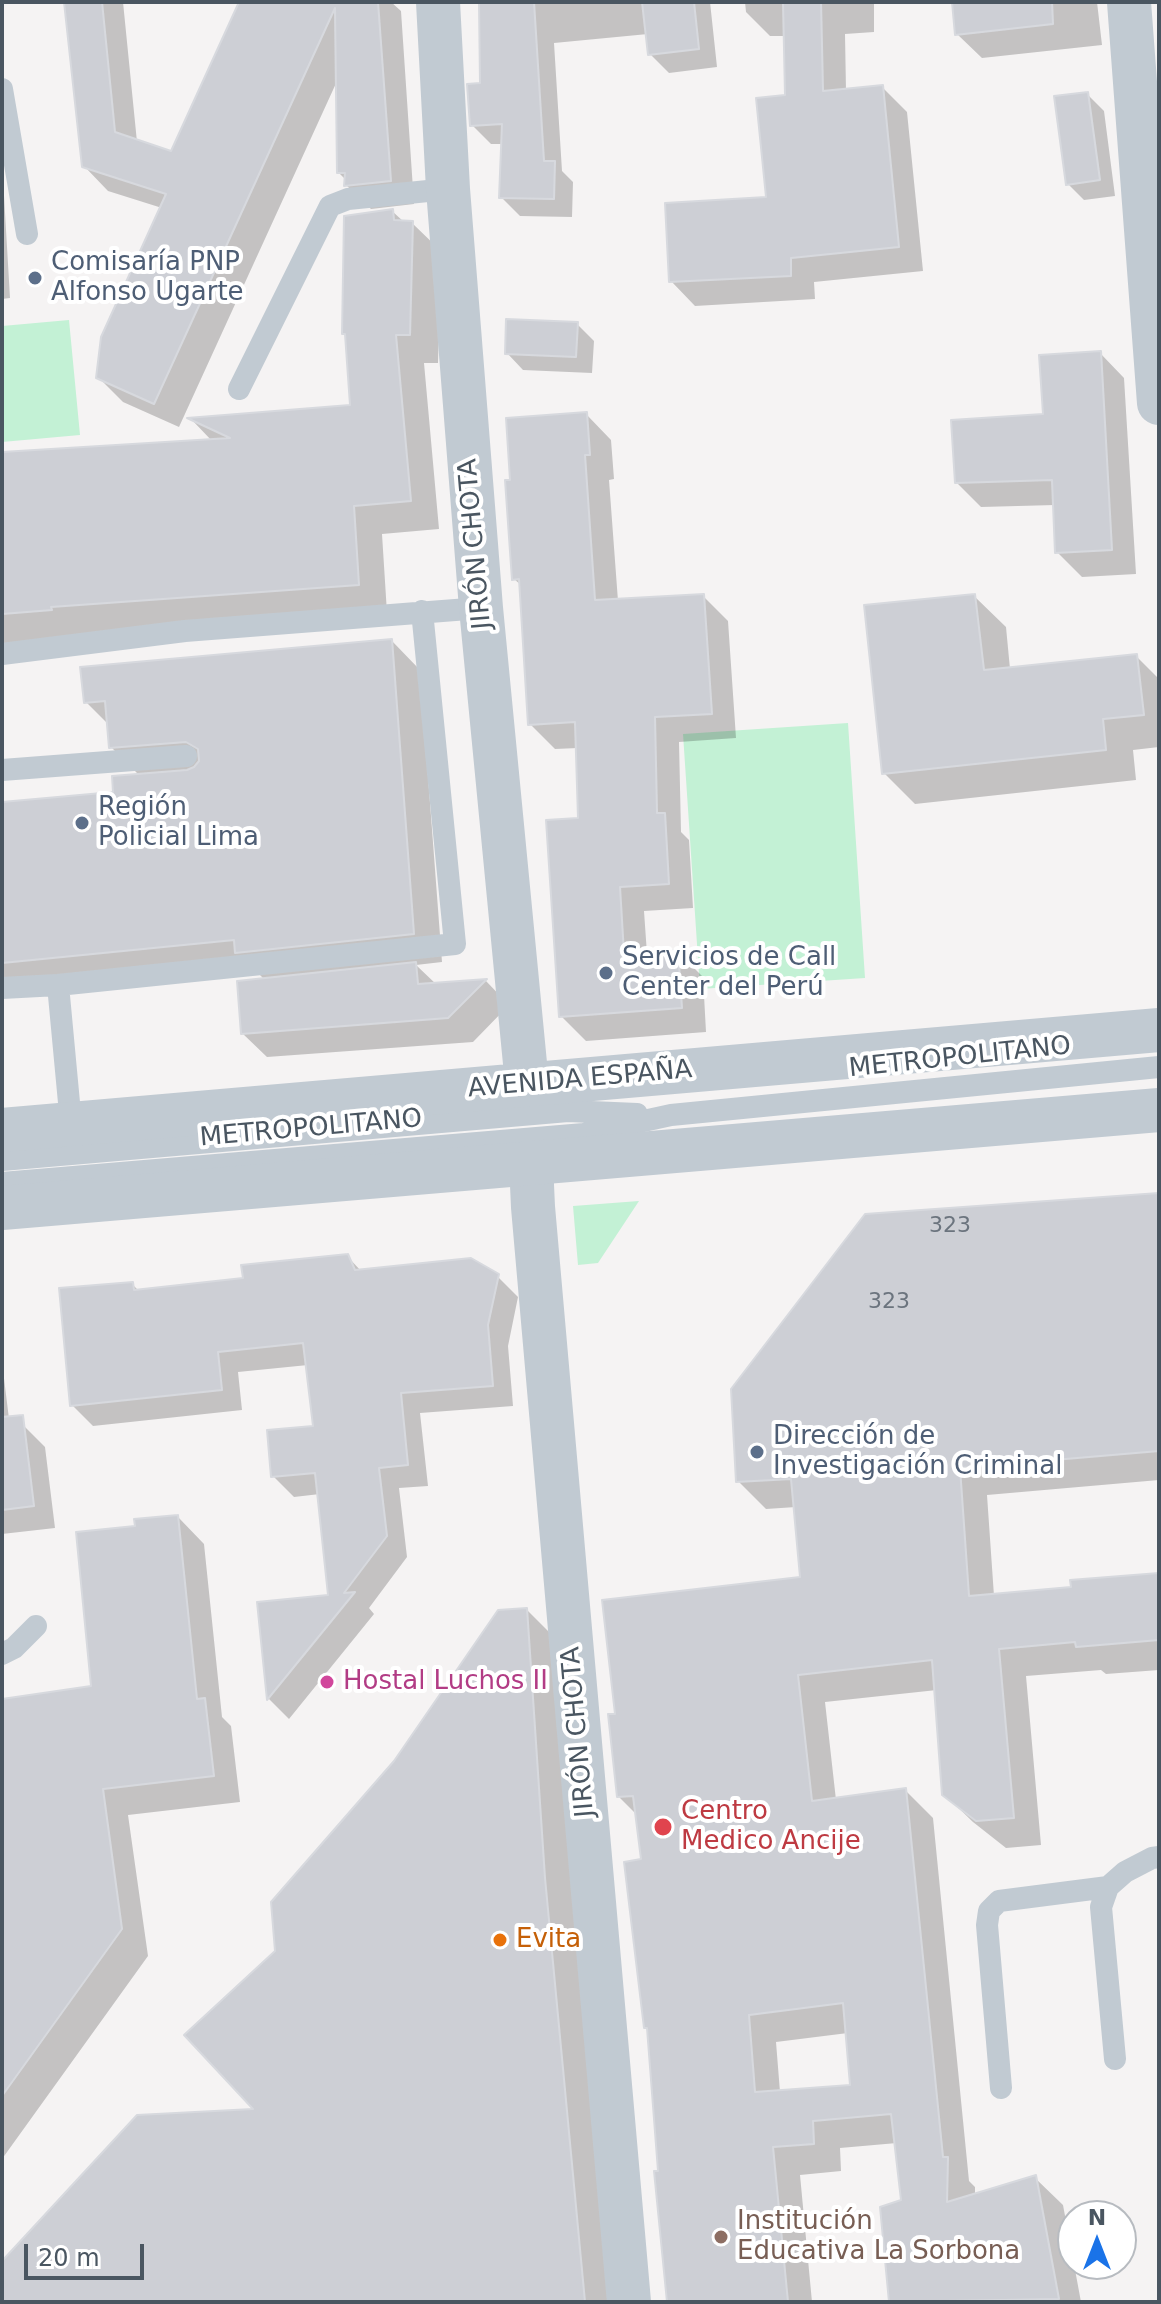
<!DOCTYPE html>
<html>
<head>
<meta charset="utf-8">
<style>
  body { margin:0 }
  #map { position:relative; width:1161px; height:2304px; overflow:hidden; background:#f5f3f3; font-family:"DejaVu Sans",sans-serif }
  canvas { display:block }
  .frame { position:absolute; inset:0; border:4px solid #4a5661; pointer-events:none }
  .north { position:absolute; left:1057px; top:2200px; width:80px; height:80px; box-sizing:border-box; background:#fff; border:2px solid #b7bbc0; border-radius:50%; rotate:0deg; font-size:22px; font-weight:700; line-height:32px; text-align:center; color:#4a5661 }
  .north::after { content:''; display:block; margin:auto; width:28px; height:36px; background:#1a73e8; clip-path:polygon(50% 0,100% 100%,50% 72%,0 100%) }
  .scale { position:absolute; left:24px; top:2244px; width:120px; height:36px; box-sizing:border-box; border:4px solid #4a5661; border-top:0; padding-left:10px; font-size:24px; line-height:28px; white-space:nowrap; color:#4a5661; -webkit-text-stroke:6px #fff; paint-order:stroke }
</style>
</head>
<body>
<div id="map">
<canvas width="1161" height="2304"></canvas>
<div class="frame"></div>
<div class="north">N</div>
<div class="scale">20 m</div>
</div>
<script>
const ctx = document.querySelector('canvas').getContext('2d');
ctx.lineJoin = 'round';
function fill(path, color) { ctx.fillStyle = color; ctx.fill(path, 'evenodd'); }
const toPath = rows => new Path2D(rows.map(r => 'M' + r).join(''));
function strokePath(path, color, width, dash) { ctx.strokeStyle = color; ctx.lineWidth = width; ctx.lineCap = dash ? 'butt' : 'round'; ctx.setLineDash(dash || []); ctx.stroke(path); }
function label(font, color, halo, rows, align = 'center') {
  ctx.font = font + ' "DejaVu Sans",sans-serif'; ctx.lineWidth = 8; ctx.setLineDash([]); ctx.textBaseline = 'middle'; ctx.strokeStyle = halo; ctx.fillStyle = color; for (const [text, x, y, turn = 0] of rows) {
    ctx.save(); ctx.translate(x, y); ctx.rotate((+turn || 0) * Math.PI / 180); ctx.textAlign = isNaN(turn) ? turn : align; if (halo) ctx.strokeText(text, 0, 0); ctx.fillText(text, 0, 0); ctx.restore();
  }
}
const green = toPath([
  [69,320,80,435,2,442,2,326],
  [848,723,865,978,700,989,683,734],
  [639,1201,598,1263,578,1265,573,1206]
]);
const shadow = toPath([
  [66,2,123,2,137,142,172,154,241,2,391,2,401,11,414,204,371,209,346,185,346,180,339,173,338,79,179,427,123,402,98,377,162,208,108,191,84,166],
  [481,2,710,2,717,67,669,73,650,54,648,34,554,43,562,171,573,182,572,217,520,216,501,197,503,144,491,144,472,125,483,85],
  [745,2,874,2,874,32,845,34,846,91,882,87,907,112,923,271,814,282,815,299,695,306,671,281,768,199,787,97,786,36,770,36,746,12],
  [954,2,1097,2,1102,45,982,58,957,34],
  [1087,94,1104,111,1115,196,1084,200,1068,184],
  [2,161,10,298,2,299],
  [392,211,404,222,412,223,441,251,438,363,424,363,439,529,382,534,387,613,2,645,2,455,212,441,192,420,352,407,347,336,344,333],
  [577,324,594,341,592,373,523,370,507,353],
  [1100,353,1124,378,1136,574,1082,577,1057,552,1055,505,981,507,957,483,1045,416],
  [586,414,611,440,614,479,609,480,618,601,703,596,728,621,736,738,679,742,681,832,689,840,693,908,644,911,647,954,678,952,703,977,706,1032,586,1041,561,1016,580,820,578,748,555,749,530,724,521,585,514,579,512,482],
  [974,596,1006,627,1010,669,1136,656,1159,679,1159,747,1133,750,1136,780,915,804,884,773],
  [392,641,420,670,442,962,416,965,437,985,486,981,509,1005,473,1042,267,1057,242,1033,265,980,254,969,2,995,2,805,115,794,140,776,111,747,109,725,86,702],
  [1159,1195,1159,1480,987,1495,994,1596,1073,1589,1159,1575,1159,1670,1106,1674,1101,1670,1026,1676,1041,1845,1006,1848,973,1822,944,1794,937,1690,825,1702,836,1800,905,1790,933,1818,969,2181,975,2187,975,2196,1035,2178,1063,2205,1081,2302,891,2302,882,2209,903,2201,897,2143,840,2148,841,2171,800,2175,812,2302,669,2302,643,1861,637,1815,619,1797,617,1716,802,1579,796,1507,766,1509,738,1481],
  [848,2033,853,2087,780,2092,776,2042],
  [347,1256,362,1272,497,1276,518,1297,508,1346,513,1406,420,1413,428,1486,399,1488,407,1557,369,1608,374,1614,289,1719,269,1699,259,1604,331,1596,320,1494,294,1497,273,1476,315,1428,308,1365,238,1372,242,1410,93,1426,72,1405,132,1284,139,1291,245,1280],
  [2,1362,10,1427,23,1425,45,1447,55,1528,2,1534],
  [178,1517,204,1544,222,1717,231,1726,240,1802,128,1815,148,1956,2,2159,2,1701,94,1688,137,1528],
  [527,1610,556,1639,610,2302,4,2302,2,2264,258,2110,277,1952,396,1762]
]);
const building = toPath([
  [64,2,102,2,115,132,171,151,239,2,378,2,391,181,344,186,345,173,337,173,335,8,154,404,96,378,101,337,166,194,82,167,64,2],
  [479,2,534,2,544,161,555,161,554,199,499,198,502,124,470,126,467,84,480,83,479,2],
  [642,2,694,2,699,49,648,55,642,2],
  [783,2,821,2,823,91,883,85,899,247,791,258,791,276,669,282,665,203,766,197,756,98,785,95,783,2],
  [952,2,1052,2,1053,24,955,35,952,2],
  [1088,92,1100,180,1066,185,1054,96,1088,92],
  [393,209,394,220,413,221,410,335,396,335,411,501,354,506,359,585,51,607,52,610,2,614,2,452,230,438,187,418,350,405,345,334,342,334,344,216,393,209],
  [506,319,578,322,576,357,505,354,506,319],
  [1101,351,1112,550,1055,553,1052,480,955,483,951,420,1043,414,1039,355,1101,351],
  [587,412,590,455,585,455,595,600,704,594,712,714,655,717,657,813,665,813,669,884,620,887,624,954,678,950,682,1008,559,1017,546,820,578,818,575,722,528,725,519,579,512,580,508,523,505,480,510,480,506,418,587,412],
  [975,594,984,670,1137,654,1144,715,1103,719,1106,750,882,774,864,605,975,594],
  [392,639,414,934,235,953,234,940,2,963,2,802,113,792,112,776,187,770,194,767,199,761,198,749,186,742,109,748,105,701,84,703,80,667,392,639],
  [416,962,418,984,487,979,448,1018,241,1034,237,981,416,962],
  [1159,1193,1159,1451,960,1468,969,1596,1071,1587,1070,1580,1159,1573,1159,1640,1076,1647,1075,1642,999,1649,1014,1818,976,1821,942,1795,932,1660,798,1675,812,1801,906,1788,943,2157,948,2157,947,2202,1036,2175,1059,2299,889,2302,880,2207,901,2200,891,2114,813,2121,814,2144,773,2147,788,2302,667,2302,654,2171,658,2171,647,2028,644,2028,624,1862,641,1859,633,1796,617,1797,608,1714,615,1714,602,1600,800,1577,791,1479,736,1482,731,1389,865,1214,1159,1193],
  [843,2003,850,2085,755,2092,749,2015,843,2003],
  [348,1254,355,1270,471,1258,499,1274,488,1325,493,1386,401,1393,408,1465,379,1468,387,1536,344,1593,355,1592,267,1700,257,1602,328,1595,315,1473,271,1477,267,1430,313,1426,303,1343,218,1352,222,1390,70,1406,59,1288,133,1282,134,1290,243,1278,241,1265,348,1254],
  [23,1415,34,1506,2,1510,2,1417,23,1415],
  [178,1515,197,1699,205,1698,214,1776,103,1789,122,1929,2,2096,2,1699,91,1686,76,1532,135,1526,134,1519,178,1515],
  [527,1608,545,1878,585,2302,2,2302,2,2261,137,2115,253,2109,184,2035,275,1951,271,1902,394,1761,498,1610,527,1608]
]);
const service = toPath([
  [2,89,27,234],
  [239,389,330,206,348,199,448,189],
  [2,654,185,631,481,608],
  [2,770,186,756],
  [58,985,71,1124],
  [2,988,58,985,455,944,422,611],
  [2,1160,568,1111,637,1114],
  [2,1183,584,1134,671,1115,1159,1067],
  [2,1654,14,1648,36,1626],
  [1115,2059,1101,1907,1108,1887,1125,1872,1152,1858,1159,1857],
  [1001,2088,987,1925,989,1911,999,1901,1108,1887]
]);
const minor = toPath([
  [531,1163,533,1207,629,2302]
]);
const tertiary = toPath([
  [438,2,448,189,481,608,527,1084],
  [1129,2,1159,403],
  [2,1130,1159,1030],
  [2,1208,1159,1110]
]);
const markers = [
  [35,278,8,"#5c6f8a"],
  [82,823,8,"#5c6f8a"],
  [606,973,8,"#5c6f8a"],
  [757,1452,8,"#5c6f8a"],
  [327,1682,8,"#d1479c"],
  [663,1827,10,"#e0444e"],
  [500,1940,8,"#e8710a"],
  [721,2237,8,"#8d6e63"]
];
const numberNames = [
  ["323",950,1226],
  ["323",889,1302]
];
const serviceNames = [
  ["Comisaría PNP",51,263],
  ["Alfonso Ugarte",51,293],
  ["Región",98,808],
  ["Policial Lima",98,838],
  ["Servicios de Call",622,958],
  ["Center del Perú",622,988],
  ["Dirección de",773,1437],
  ["Investigación Criminal",773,1467]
];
const streetNames = [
  ["JIRÓN CHOTA",476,544,-95],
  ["METROPOLITANO",960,1058,-6],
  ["AVENIDA ESPAÑA",580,1080,-5],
  ["METROPOLITANO",311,1129,-5],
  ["JIRÓN CHOTA",579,1732,-95]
];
const hotelNames = [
  ["Hostal Luchos II",343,1682]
];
const healthNames = [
  ["Centro",681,1812],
  ["Medico Ancije",681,1842]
];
const foodNames = [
  ["Evita",516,1940]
];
const educationNames = [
  ["Institución",737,2222],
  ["Educativa La Sorbona",737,2252]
];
fill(green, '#c3f1d5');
fill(shadow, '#0003');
fill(building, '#cdcfd5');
strokePath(building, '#d7d9de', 2);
strokePath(service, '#c1cad2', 22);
strokePath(minor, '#c1cad2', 44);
strokePath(tertiary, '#c1cad2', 44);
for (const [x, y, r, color] of markers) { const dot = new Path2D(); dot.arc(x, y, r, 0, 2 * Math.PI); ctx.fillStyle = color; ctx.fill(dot); strokePath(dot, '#fff', 3); }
label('22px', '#6b747e', null, numberNames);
label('26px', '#4e5e75', '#fff', serviceNames, 'left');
label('26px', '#4a5661', '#fff', streetNames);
label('26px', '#b23c85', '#fff', hotelNames, 'left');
label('26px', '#be3a42', '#fff', healthNames, 'left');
label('26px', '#c56008', '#fff', foodNames, 'left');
label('26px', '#785e54', '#fff', educationNames, 'left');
</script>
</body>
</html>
